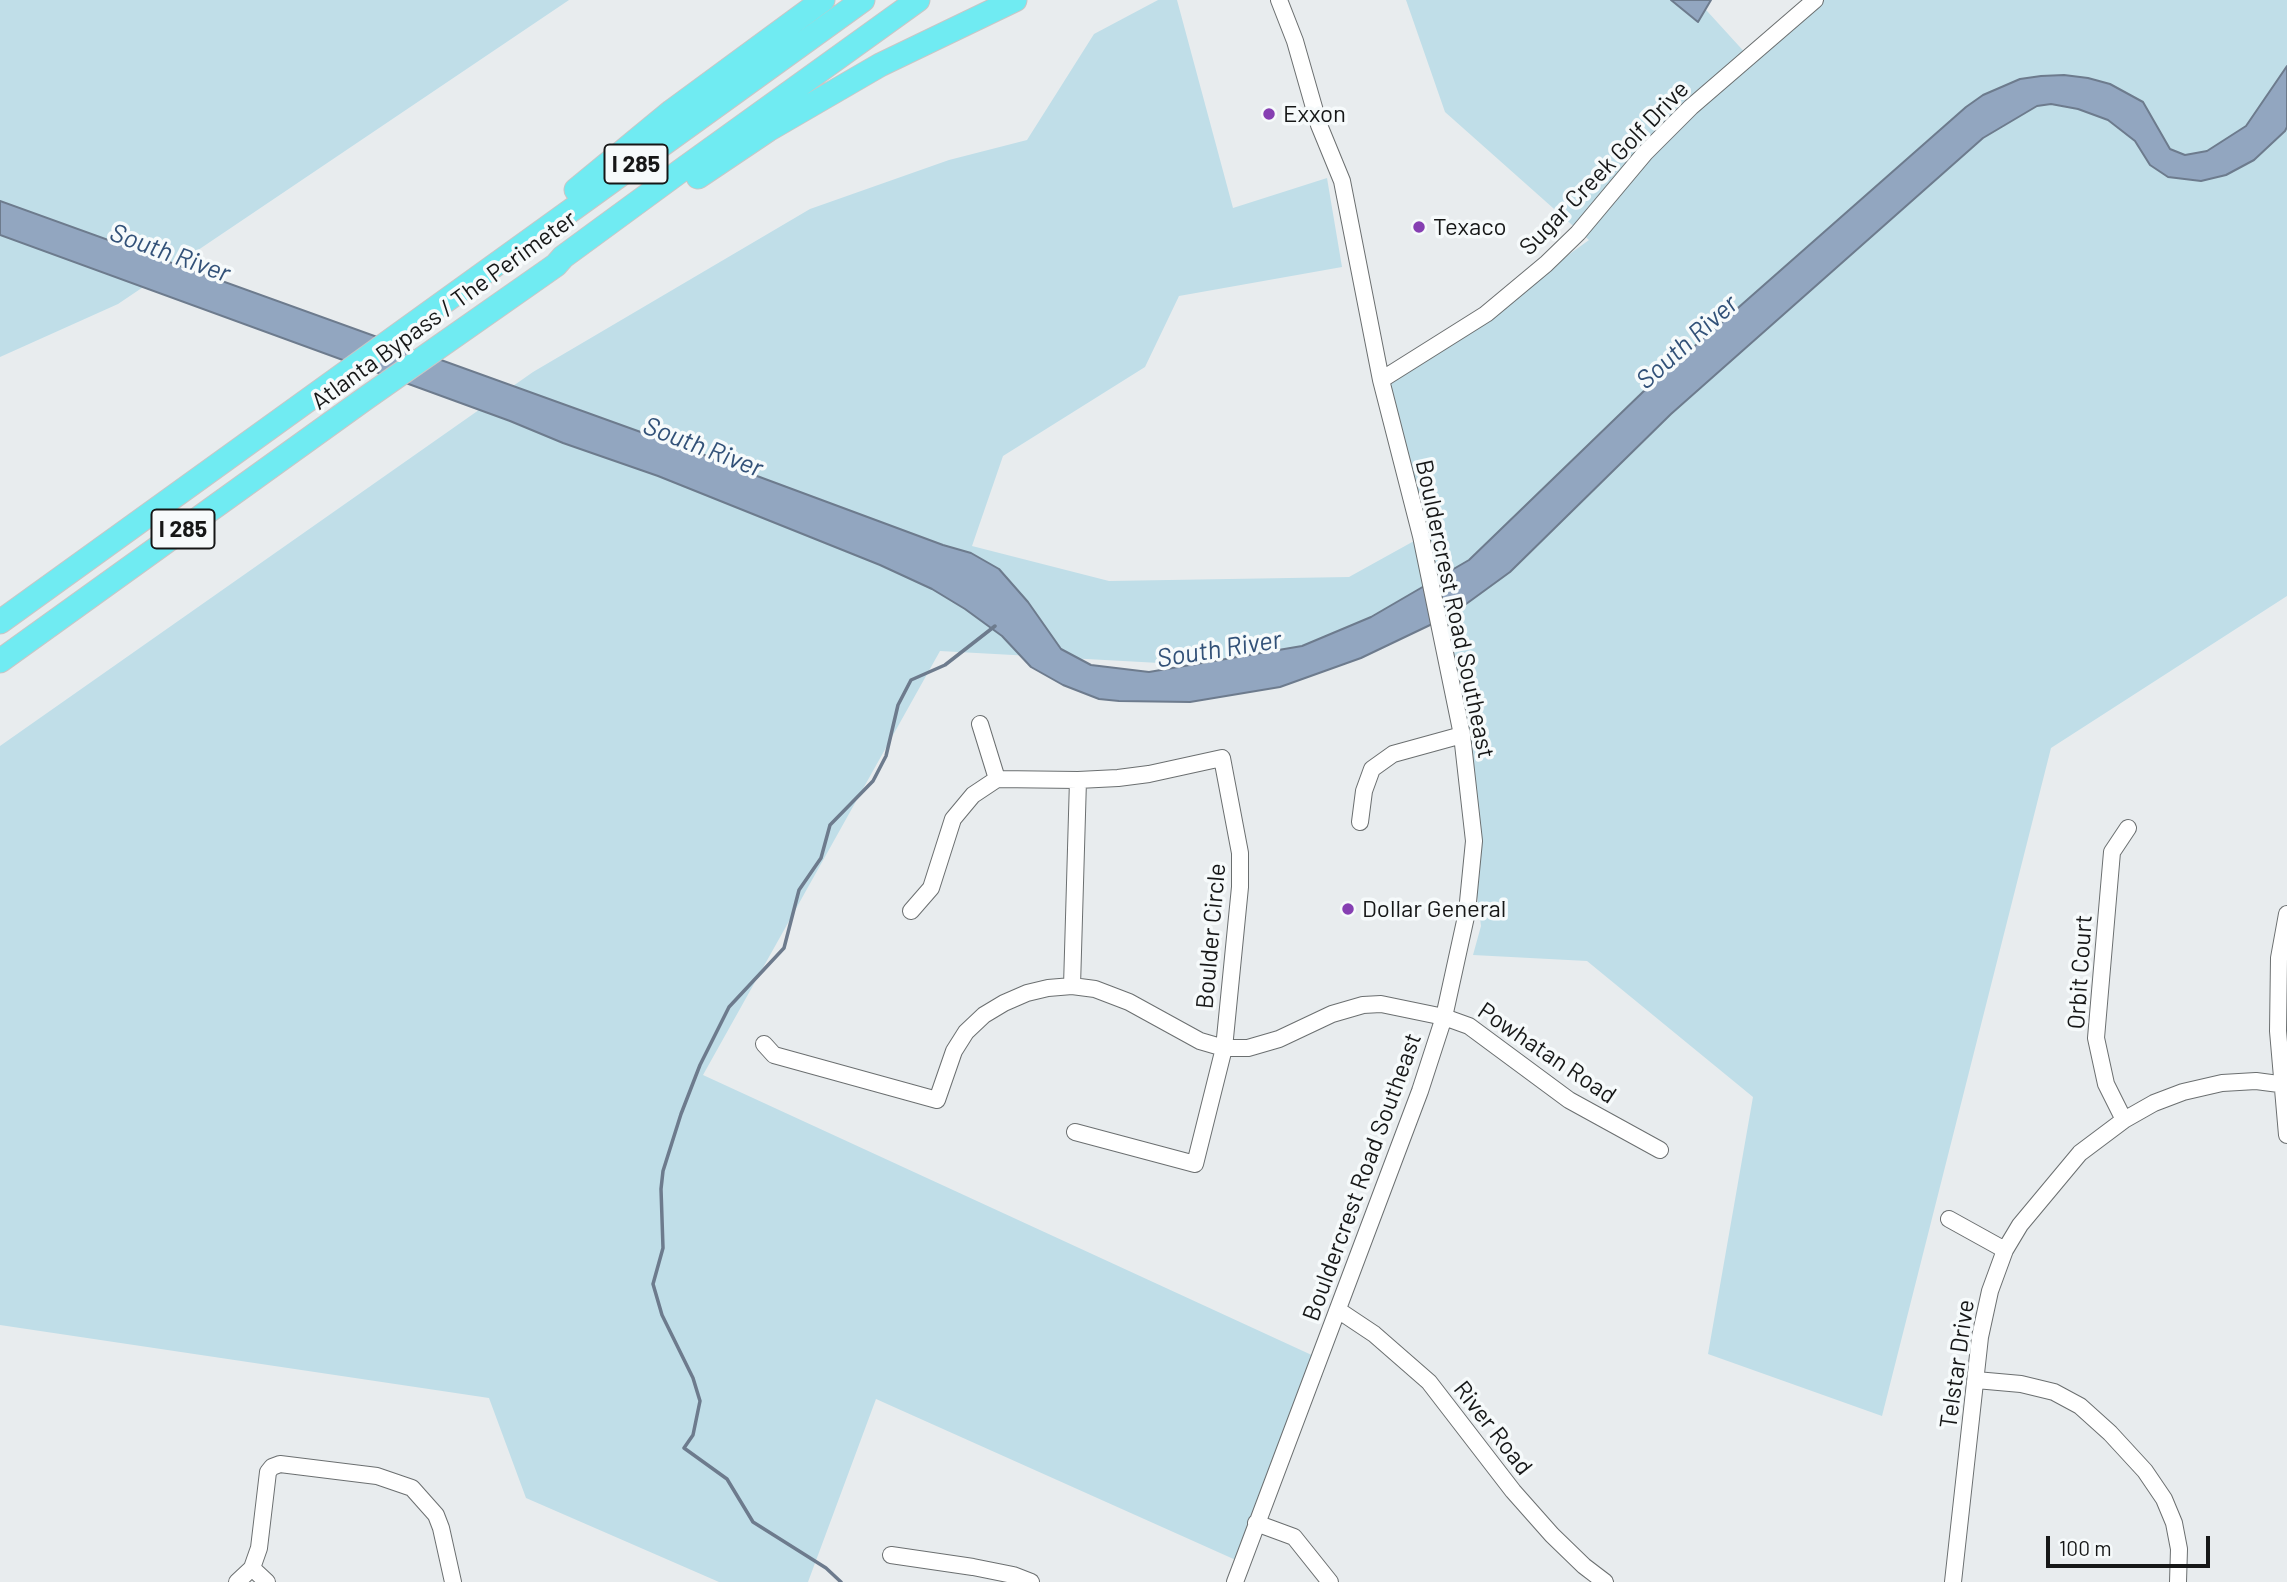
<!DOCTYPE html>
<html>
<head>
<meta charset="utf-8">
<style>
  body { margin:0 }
  #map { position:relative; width:2287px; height:1582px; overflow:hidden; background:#e8ecee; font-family:Barlow,sans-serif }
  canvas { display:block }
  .scale { position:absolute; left:2046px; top:1536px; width:164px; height:32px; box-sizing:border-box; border:4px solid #161717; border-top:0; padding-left:9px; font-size:21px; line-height:24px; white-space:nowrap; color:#161717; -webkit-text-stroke:5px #f6fafb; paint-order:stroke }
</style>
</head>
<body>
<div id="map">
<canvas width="2287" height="1582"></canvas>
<div class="scale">100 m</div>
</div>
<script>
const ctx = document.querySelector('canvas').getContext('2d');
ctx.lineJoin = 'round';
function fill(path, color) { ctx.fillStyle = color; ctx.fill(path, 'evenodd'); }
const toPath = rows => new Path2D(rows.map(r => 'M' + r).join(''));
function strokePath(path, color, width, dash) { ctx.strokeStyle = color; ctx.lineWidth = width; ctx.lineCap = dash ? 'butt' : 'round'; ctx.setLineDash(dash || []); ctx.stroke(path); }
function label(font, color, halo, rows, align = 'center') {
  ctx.font = font + ' Barlow,sans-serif'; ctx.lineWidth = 7; ctx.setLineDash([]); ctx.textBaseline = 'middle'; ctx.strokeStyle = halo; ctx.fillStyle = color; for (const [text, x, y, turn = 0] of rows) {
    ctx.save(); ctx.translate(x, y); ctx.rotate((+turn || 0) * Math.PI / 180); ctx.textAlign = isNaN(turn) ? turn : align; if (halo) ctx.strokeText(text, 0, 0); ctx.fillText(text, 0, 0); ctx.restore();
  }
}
const green = toPath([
  [0,0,569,0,118,304,0,357],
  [1158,0,1177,0,1233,208,1327,178,1342,267,1179,296,1145,367,1003,456,972,546,1109,581,1349,577,1414,541,1380,391,1589,240,1445,112,1406,0,1697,0,1749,57,1810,0,2287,0,2287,596,2051,748,1882,1416,1708,1354,1753,1097,1587,961,1473,955,1481,926,1442,620,1306,671,940,651,703,1075,1316,1357,1238,1561,876,1399,808,1582,719,1582,526,1498,489,1398,0,1325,0,746,533,372,810,209,949,160,1027,140,1094,34]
]);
const water = toPath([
  [1671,0,1711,0,1698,22,1671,0],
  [2287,66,2287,127,2285,131,2254,160,2226,175,2201,181,2168,177,2150,165,2135,141,2108,120,2078,109,2051,104,2037,106,1983,138,1671,414,1510,572,1451,615,1361,658,1280,687,1190,702,1119,701,1099,699,1063,685,1031,667,1002,636,965,609,932,589,880,565,658,476,563,443,510,421,0,235,0,201,746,470,757,476,943,545,971,553,999,569,1028,602,1061,649,1091,665,1149,672,1302,646,1371,617,1469,560,1647,388,1966,107,1983,95,2020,79,2041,76,2064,75,2088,78,2110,84,2143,102,2170,149,2185,155,2207,151,2246,126,2287,66]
]);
const stream = toPath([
  [841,1582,826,1568,753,1522,727,1479,684,1448,693,1435,700,1401,693,1378,662,1315,653,1284,663,1248,661,1189,663,1171,681,1114,700,1065,729,1007,784,948,799,890,821,858,830,825,873,781,886,756,898,705,911,680,945,665,995,626]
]);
const minor = toPath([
  [1381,380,1486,314,1546,264,1578,233,1645,153,1691,107,1815,0],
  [980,724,997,779],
  [1360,822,1364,791,1372,769,1393,754,1462,735],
  [911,911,931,888,953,819,973,795,997,779,1078,780,1118,778,1149,774,1222,758,1240,853,1240,887,1224,1048,1195,1164,1075,1132],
  [2287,914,2279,958,2278,1031,2287,1135],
  [1072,986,1078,780],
  [764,1044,774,1055,937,1100,954,1051,966,1032,984,1015,1004,1003,1027,993,1048,988,1072,986,1095,989,1129,1002,1200,1041,1224,1048,1248,1048,1279,1039,1332,1014,1363,1005,1381,1004,1444,1017,1469,1026,1569,1100,1660,1150],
  [2124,1120,2106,1084,2096,1038,2112,852,2128,828],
  [1949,1219,2005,1250],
  [1338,1310,1374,1334,1429,1382,1513,1491,1552,1535,1584,1566,1605,1582],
  [1976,1380,2021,1384,2054,1392,2080,1406,2110,1433,2145,1471,2164,1499,2174,1523,2179,1549,2178,1582],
  [1256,1523,1294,1537,1330,1582],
  [891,1555,973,1567,1013,1575,1031,1582],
  [252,1568,267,1582],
  [237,1582,252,1568,259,1548,268,1472,272,1467,280,1464,377,1476,412,1488,436,1515,441,1528,453,1582],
  [1235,1582,1420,1091,1444,1017,1467,912,1474,841,1462,735,1421,536,1381,380,1342,181,1319,125,1295,41,1279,0],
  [1953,1582,1980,1337,1990,1291,2005,1250,2020,1225,2080,1153,2124,1120,2154,1103,2183,1092,2222,1083,2256,1081,2287,1085]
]);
const highway = toPath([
  [698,177,768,130,880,65,1015,0],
  [576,190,672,111,823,0],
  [0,622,863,0],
  [0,661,366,398,556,265,563,257,679,172,918,0]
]);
const markers = [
  [1269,114,7,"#863fb2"],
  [1419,227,7,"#863fb2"],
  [1348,909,7,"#863fb2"]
];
const shields = [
  [636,164,63],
  [183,529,63]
];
const shieldNames = [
  ["I 285",636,164],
  ["I 285",183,529]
];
const poiNames = [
  ["Exxon",1283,114],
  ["Texaco",1433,227],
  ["Dollar General",1362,909]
];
const streetNames = [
  ["Sugar Creek Golf Drive",1604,168,-46],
  ["Atlanta Bypass / The Perimeter",444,310,-36],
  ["Bouldercrest Road Southeast",1455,609,78],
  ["Boulder Circle",1211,936,-85],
  ["Orbit Court",2080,972,-86],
  ["Powhatan Road",1547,1053,34],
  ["Bouldercrest Road Southeast",1362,1177,-70],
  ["Telstar Drive",1957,1364,-82],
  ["River Road",1493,1428,52]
];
const waterNames = [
  ["South River",170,253,20],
  ["South River",1687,342,-42],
  ["South River",703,447,21],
  ["South River",1219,649,-9]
];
fill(green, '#c0dee8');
fill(water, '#92a6c0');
strokePath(water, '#6d7b8d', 2);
strokePath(stream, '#6d7b8d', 3.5);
strokePath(minor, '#6b6f70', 18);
strokePath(highway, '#c7c7c7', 25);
strokePath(minor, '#fff', 16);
strokePath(highway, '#70ebf2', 23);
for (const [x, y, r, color] of markers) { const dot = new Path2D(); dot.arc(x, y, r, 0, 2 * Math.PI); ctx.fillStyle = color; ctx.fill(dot); strokePath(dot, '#f6fafb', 2.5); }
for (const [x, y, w] of shields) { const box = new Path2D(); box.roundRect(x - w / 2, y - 19.5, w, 39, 5); ctx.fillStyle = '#f6fafb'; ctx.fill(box); strokePath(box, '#161717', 2); }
label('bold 23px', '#161717', null, shieldNames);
label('24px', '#161717', '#f6fafb', poiNames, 'left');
label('24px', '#161717', '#f6fafb', streetNames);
label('italic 26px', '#325178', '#f6fafb', waterNames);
</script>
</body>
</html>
